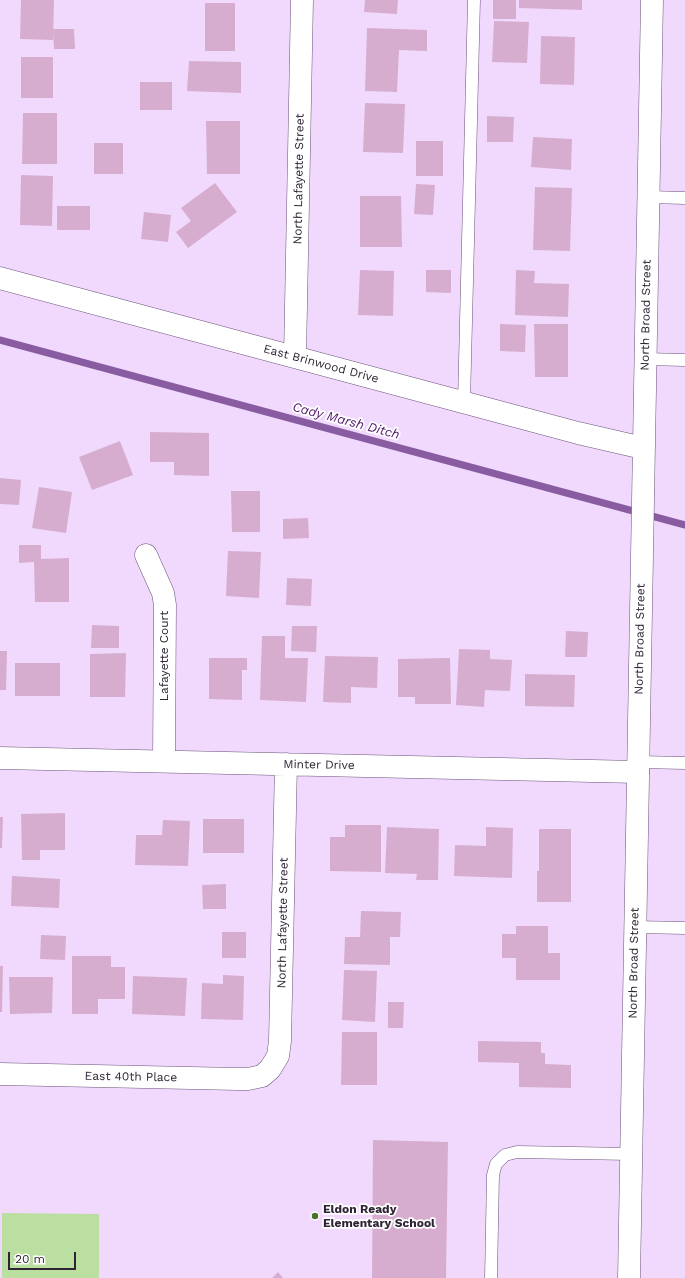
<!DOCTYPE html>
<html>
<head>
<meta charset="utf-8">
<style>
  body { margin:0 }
  #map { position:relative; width:685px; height:1278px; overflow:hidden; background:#f0d9fd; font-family:"Work Sans",sans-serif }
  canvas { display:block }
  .scale { position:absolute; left:8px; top:1252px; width:68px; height:18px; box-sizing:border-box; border:2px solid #2f2435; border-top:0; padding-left:5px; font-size:12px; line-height:14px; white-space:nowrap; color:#2f2435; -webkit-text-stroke:3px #fff; paint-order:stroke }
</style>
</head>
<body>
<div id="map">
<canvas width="685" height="1278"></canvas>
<div class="scale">20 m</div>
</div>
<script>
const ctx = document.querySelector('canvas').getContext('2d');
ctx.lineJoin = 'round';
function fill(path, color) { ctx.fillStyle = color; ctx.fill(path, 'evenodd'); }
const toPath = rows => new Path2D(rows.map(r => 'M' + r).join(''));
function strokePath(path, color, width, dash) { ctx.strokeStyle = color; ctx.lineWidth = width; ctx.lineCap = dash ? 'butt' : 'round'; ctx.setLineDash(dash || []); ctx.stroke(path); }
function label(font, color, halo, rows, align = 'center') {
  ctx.font = font + ' "Work Sans",sans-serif'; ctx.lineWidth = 3.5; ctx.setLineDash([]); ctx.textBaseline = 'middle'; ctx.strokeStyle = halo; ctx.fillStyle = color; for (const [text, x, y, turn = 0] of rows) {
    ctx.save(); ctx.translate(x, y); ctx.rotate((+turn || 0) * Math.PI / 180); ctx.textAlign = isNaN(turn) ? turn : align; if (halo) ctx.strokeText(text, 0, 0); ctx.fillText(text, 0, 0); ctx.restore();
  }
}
const green = toPath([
  [2,1213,99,1214,99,1278,2,1278]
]);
const stream = toPath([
  [0,340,685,525]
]);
const building = toPath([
  [21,0,54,0,53,40,20,39],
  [365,0,398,0,397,14,364,12],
  [493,0,516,0,516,19,493,19],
  [519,0,582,0,582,10,519,8],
  [205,3,235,3,235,51,205,51],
  [494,21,529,22,527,63,492,62],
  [367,28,427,30,427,51,399,50,397,92,365,91],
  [53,29,74,29,75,49,54,49],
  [541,36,575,37,574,85,540,84],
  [21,57,53,57,53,98,21,98],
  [189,61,241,62,241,93,187,91],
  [140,82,172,82,172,110,140,110],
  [365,103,405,104,403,153,363,152],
  [23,113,57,113,57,164,22,164],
  [487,116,514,117,513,142,487,142],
  [206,121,240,121,240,174,207,174],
  [533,137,572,139,571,170,531,167],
  [416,141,443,141,443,176,416,176],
  [94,143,123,143,123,174,94,174],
  [21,175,53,176,52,226,20,225],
  [215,183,237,212,188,248,176,232,191,221,181,208],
  [416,184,435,185,433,215,414,214],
  [535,187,572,188,570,251,533,250],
  [360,196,401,196,402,247,360,247],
  [57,206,90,206,90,230,57,230],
  [144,212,171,215,168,242,141,239],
  [360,270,394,271,393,316,358,315],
  [426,270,451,270,451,293,426,292],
  [516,270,535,271,534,283,569,284,568,317,515,315],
  [500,324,526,325,525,352,500,351],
  [534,324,568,324,568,377,535,377],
  [150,432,209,433,209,476,174,475,174,462,150,462],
  [120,441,133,475,92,490,79,457],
  [0,478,21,480,19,505,0,504],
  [39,487,72,492,66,533,32,528],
  [231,491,260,491,260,532,232,532],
  [308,518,309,538,283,539,283,519],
  [19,545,41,545,41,559,69,558,69,602,35,602,34,562,19,563],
  [228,551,261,552,259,598,226,596],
  [287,578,312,579,311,606,286,605],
  [92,625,119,626,119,648,91,648],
  [292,626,317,626,316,652,291,651],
  [566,631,588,632,587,657,565,657],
  [262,636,285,636,285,658,308,658,306,702,260,700],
  [459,649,490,650,490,659,512,660,510,691,485,690,484,707,456,705],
  [0,651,7,651,6,690,0,690],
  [126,653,125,697,90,697,90,654],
  [325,656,378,657,377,688,351,687,351,703,323,702],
  [209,658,247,658,247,670,242,670,242,700,209,699],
  [450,658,451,704,415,704,415,697,398,697,398,659],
  [15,663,60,663,60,696,15,696],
  [525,674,575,675,574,707,525,706],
  [65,813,65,850,40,850,40,860,22,860,21,814],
  [0,817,3,817,2,848,0,848],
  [203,819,244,819,244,853,203,853],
  [163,820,190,821,188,866,135,865,136,835,162,835],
  [345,825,381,825,381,872,330,871,330,837,345,837],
  [387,827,439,829,438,880,416,880,417,874,385,873],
  [486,827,513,828,512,878,454,876,455,845,486,846],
  [539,829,571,829,571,902,537,902,537,871,539,871],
  [12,876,60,879,59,908,11,906],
  [226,884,226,909,203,909,202,885],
  [361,911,401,912,400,937,390,937,390,965,344,964,345,937,360,937],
  [516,926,548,926,548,953,560,953,560,980,516,980,516,958,502,958,502,934,516,934],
  [222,932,246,932,246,958,222,958],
  [41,935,66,936,65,960,40,959],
  [72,956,111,956,111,967,125,967,125,999,98,999,98,1014,72,1014],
  [0,966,3,966,2,1012,0,1012],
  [344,970,377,971,375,1022,342,1020],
  [223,975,244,976,243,1020,201,1019,202,983,223,984],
  [133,976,187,978,185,1016,132,1014],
  [9,977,53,977,52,1013,10,1014],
  [388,1002,404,1002,403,1028,388,1028],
  [342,1032,377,1032,377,1085,341,1085],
  [478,1041,541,1042,541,1053,545,1053,545,1064,571,1065,571,1088,519,1087,519,1063,478,1062],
  [373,1140,448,1142,446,1278,372,1278],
  [278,1272,283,1278,272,1278]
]);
const service = toPath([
  [648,197,685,198],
  [645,359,685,360],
  [464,402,474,0],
  [638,762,685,763],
  [635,927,685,928],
  [491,1278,493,1175,496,1164,505,1155,517,1152,630,1154]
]);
const minor = toPath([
  [0,278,578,433,643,448],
  [295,357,302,0],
  [146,555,163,593,165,605,164,761],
  [0,758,638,772],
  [0,1074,238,1079,248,1079,262,1076,270,1069,278,1056,280,1041,286,764]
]);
const tertiary = toPath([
  [629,1278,652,0]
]);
const markers = [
  [315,1216,4,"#4a702a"]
];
const streetNames = [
  ["North Lafayette Street",299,179,-89],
  ["North Broad Street",646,315,-89],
  ["East Brinwood Drive",321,364,15],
  ["North Broad Street",640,639,-89],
  ["Lafayette Court",164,656,-90],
  ["Minter Drive",319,765,1],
  ["North Lafayette Street",283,923,-89],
  ["North Broad Street",634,963,-89],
  ["East 40th Place",131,1077,1]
];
const poiNames = [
  ["Eldon Ready",323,1209],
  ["Elementary School",323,1223]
];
const waterNames = [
  ["Cady Marsh Ditch",346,421,15]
];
fill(green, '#badfa1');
strokePath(stream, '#895ca2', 7);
fill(building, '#d7adcf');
strokePath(service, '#6b5379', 13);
strokePath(minor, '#6b5379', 23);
strokePath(tertiary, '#6b5379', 23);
strokePath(service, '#fff', 12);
strokePath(minor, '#fff', 22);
strokePath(tertiary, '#fff', 22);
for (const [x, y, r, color] of markers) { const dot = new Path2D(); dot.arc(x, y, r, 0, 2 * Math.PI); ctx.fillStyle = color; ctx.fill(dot); strokePath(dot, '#fff', 1.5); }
label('12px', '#2f2435', '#fff', streetNames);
label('bold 12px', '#2f2435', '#fff', poiNames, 'left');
label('italic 13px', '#4e1368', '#fff', waterNames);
</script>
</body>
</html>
